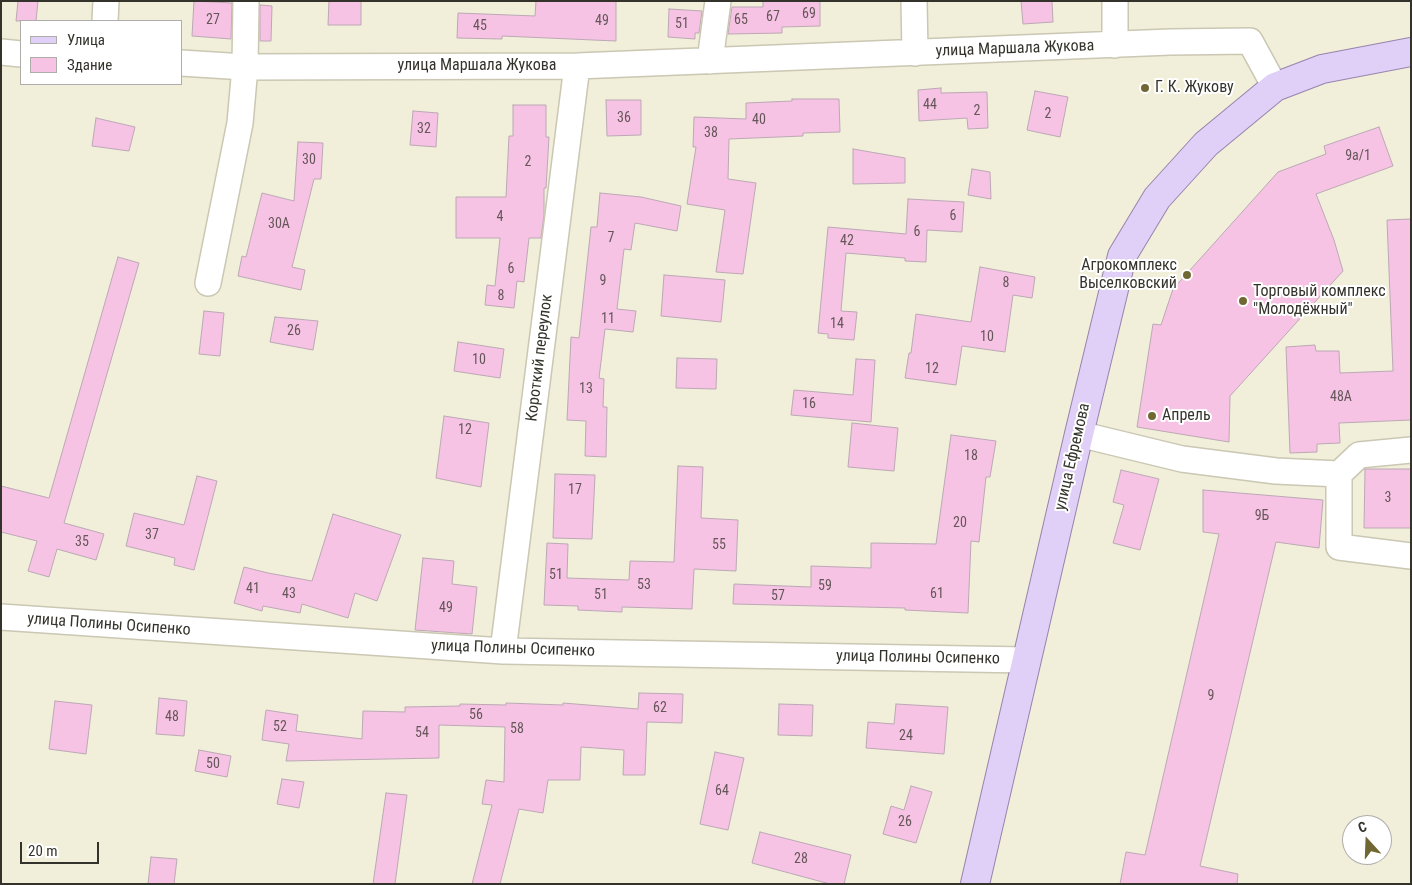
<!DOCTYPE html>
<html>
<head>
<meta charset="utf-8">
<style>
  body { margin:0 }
  #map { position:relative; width:1412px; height:885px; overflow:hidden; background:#f1eeda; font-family:"Roboto Condensed",sans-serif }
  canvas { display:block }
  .frame { position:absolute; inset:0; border:2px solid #34332b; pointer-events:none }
  .legend { position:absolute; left:20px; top:20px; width:162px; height:65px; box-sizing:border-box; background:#fff; border:1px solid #aeadaa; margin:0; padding:6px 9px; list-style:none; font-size:15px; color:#34332b }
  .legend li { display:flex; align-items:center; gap:10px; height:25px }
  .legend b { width:25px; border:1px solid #aeadaa }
  .north { position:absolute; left:1342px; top:815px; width:50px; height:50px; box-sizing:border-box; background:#fff; border:1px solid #aeadaa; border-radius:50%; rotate:340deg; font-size:14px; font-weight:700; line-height:20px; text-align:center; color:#34332b }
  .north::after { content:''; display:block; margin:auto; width:18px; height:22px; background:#706733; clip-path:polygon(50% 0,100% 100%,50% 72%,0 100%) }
  .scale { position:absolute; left:20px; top:842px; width:79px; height:22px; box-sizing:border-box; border:2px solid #34332b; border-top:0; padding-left:6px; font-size:15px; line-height:18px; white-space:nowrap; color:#34332b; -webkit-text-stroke:4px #fff; paint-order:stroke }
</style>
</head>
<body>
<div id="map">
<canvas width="1412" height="885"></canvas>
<div class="frame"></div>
<ul class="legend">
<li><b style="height:6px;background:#e0cff7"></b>Улица</li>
<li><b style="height:14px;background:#f7c3e4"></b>Здание</li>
</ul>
<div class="north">С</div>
<div class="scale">20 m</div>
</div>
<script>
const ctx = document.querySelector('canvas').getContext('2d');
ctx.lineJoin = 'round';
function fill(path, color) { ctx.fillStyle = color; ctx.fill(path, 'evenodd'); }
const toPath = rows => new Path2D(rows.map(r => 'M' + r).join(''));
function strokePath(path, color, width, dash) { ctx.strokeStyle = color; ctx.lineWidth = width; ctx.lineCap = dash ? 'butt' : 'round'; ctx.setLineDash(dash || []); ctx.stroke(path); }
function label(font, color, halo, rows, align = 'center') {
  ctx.font = font + ' "Roboto Condensed",sans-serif'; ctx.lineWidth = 4; ctx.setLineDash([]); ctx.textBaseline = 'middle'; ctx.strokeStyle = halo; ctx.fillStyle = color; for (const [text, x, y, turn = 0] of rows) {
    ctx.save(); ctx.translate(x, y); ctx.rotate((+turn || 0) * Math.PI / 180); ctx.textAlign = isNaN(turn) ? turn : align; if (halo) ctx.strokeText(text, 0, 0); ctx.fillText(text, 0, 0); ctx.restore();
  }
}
const building = toPath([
  [18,1,38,1,36,21,16,21,18,1],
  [194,1,232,3,231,39,192,36,194,1],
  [329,1,361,1,361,25,328,25,329,1],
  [536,1,616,1,616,41,502,36,502,39,457,38,458,13,535,16,536,1],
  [763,1,820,1,820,26,782,27,782,33,728,34,732,7,763,7,763,1],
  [1021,1,1052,1,1053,22,1023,24,1021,1],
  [260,5,272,6,271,41,260,41,260,5],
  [669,9,702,11,699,33,695,33,695,39,668,37,669,9],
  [941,88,941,93,987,92,988,128,968,129,967,118,919,121,918,90,941,88],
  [1035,91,1068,97,1060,137,1027,130,1035,91],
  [792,99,839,99,840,132,803,133,803,136,729,139,728,179,756,183,743,274,716,272,725,210,687,204,696,147,693,147,694,117,746,119,746,103,792,101,792,99],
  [606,100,641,100,641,135,607,136,606,100],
  [513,105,546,105,546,137,549,137,546,188,544,188,544,215,541,238,529,238,524,282,517,281,514,308,485,305,487,285,495,286,500,238,456,238,456,197,506,197,509,136,513,136,513,105],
  [413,111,438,113,436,147,410,145,413,111],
  [96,118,135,127,129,151,92,146,96,118],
  [1379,127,1393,166,1316,194,1334,240,1343,271,1230,396,1229,442,1137,427,1153,324,1161,325,1173,289,1278,172,1326,154,1324,146,1379,127],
  [298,142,323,143,321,179,314,179,292,267,305,270,301,290,238,276,242,256,246,257,262,193,294,201,298,142],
  [853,149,905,158,905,183,853,184,853,149],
  [972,169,990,172,991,199,968,195,972,169],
  [600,193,641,197,681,206,677,231,635,223,631,250,624,249,617,309,636,311,633,332,605,329,599,378,604,379,603,407,607,407,606,457,585,456,586,421,567,420,571,337,579,338,591,227,597,227,600,193],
  [908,199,964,202,962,232,927,230,926,262,905,261,905,258,846,253,841,311,857,312,854,340,828,338,828,334,818,333,828,227,906,234,908,199],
  [1411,219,1411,420,1339,423,1340,443,1317,444,1317,452,1290,453,1286,347,1315,345,1316,351,1339,351,1340,373,1393,371,1387,220,1411,219],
  [118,257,139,263,64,523,104,534,96,560,57,549,49,577,28,571,37,541,1,532,1,486,49,498,118,257],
  [980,267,1035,277,1032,298,1013,295,1005,352,962,346,956,385,905,378,909,353,911,353,916,314,971,322,980,267],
  [664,275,725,280,721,322,661,316,664,275],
  [204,311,224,313,220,356,199,354,204,311],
  [275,317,318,321,313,350,270,342,275,317],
  [458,342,504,349,500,378,454,371,458,342],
  [677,358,717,359,716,389,676,388,677,358],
  [856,359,875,360,871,422,791,415,794,390,853,395,856,359],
  [444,416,489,423,481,487,436,478,444,416],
  [852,423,898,428,894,471,848,467,852,423],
  [951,435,996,441,990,477,986,477,979,542,971,541,968,613,905,610,905,608,733,604,734,584,811,587,811,566,871,568,871,543,936,544,951,435],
  [678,466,703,467,701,518,738,520,736,571,694,569,692,609,622,607,622,612,578,610,578,606,544,605,547,543,568,544,567,578,629,580,630,561,674,562,678,466],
  [1365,469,1411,469,1411,528,1364,528,1365,469],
  [1121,470,1159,479,1140,550,1113,543,1124,505,1113,502,1121,470],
  [555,474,595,475,592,539,553,538,555,474],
  [197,476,217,481,194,570,174,565,175,558,126,546,134,513,184,525,197,476],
  [1203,490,1323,500,1319,548,1276,542,1200,866,1238,874,1237,884,1120,884,1126,852,1145,855,1219,534,1203,532,1203,490],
  [333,514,401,535,377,601,355,593,348,618,302,604,300,613,263,606,262,611,234,603,244,567,268,573,312,581,333,514],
  [423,558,454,561,452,584,477,587,472,634,415,630,423,558],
  [639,693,683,694,682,723,647,722,645,775,623,775,624,750,581,747,580,780,548,780,543,813,519,809,500,884,472,884,492,805,482,804,486,780,504,782,505,727,439,725,439,758,286,761,289,744,262,740,266,710,298,715,296,731,362,739,363,711,405,712,405,707,460,706,460,704,506,705,506,703,563,705,563,703,638,709,639,693],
  [159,698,187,701,184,736,156,734,159,698],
  [55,701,92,705,86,754,49,749,55,701],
  [779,704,813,705,812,736,778,735,779,704],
  [896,704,948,707,944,754,866,748,868,722,894,724,896,704],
  [199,750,231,756,227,777,195,771,199,750],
  [715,752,744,758,728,830,700,824,715,752],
  [282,779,304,782,299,808,277,804,282,779],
  [911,786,932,792,916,843,883,834,891,806,904,810,911,786],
  [386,793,407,795,395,884,373,884,386,793],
  [760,832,851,855,844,884,830,884,752,863,760,832],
  [151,857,177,859,174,884,148,884,151,857]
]);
const minor = toPath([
  [914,1,915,53],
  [1115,1,1115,45],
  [105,21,106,1],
  [1,52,21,54],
  [710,61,718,1],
  [181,63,245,67,577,66,1170,42,1250,41,1275,87],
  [208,283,240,123,245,67,246,1],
  [1079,434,1182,459,1276,471,1339,474,1339,547,1411,556],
  [1339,474,1359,455,1411,450],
  [1,617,503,651,1026,660],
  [503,651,577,66]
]);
const major = toPath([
  [975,884,1079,434,1122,256,1157,198,1206,144,1275,87,1322,69,1411,52]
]);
const markers = [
  [1145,88,5,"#706733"],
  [1187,275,5,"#706733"],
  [1243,301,5,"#706733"],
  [1152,416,5,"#706733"]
];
const numberNames = [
  ["69",809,14],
  ["67",773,17],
  ["27",213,20],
  ["65",741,20],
  ["49",602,21],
  ["51",682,24],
  ["45",480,26],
  ["44",930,105],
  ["2",977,111],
  ["2",1048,114],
  ["36",624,118],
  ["40",759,120],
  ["32",424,129],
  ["38",711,133],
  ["9a/1",1358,156],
  ["30",309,160],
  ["2",528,162],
  ["6",953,216],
  ["4",500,217],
  ["30А",279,224],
  ["6",917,232],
  ["7",611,238],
  ["42",847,241],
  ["6",511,269],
  ["9",603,281],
  ["8",1006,283],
  ["8",501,296],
  ["11",608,319],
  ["14",837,324],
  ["26",294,331],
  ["10",987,337],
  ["10",479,360],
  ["12",932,369],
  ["13",586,389],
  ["48А",1341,397],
  ["16",809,404],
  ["12",465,430],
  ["18",971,456],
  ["17",575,490],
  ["3",1388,498],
  ["9Б",1262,516],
  ["20",960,523],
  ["37",152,535],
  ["35",82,542],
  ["55",719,545],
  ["51",556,575],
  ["53",644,585],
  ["59",825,586],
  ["41",253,589],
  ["43",289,594],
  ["61",937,594],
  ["51",601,595],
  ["57",778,596],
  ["49",446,608],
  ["9",1211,696],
  ["62",660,708],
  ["56",476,715],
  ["48",172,717],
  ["52",280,727],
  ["58",517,729],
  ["54",422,733],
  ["24",906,736],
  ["50",213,764],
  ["64",722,791],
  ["26",905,822],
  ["28",801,859]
];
const streetNames = [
  ["улица Маршала Жукова",1015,49,-2],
  ["улица Маршала Жукова",477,66],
  ["Короткий переулок",540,358,-83],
  ["улица Ефремова",1073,457,-77],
  ["улица Полины Осипенко",109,625,4],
  ["улица Полины Осипенко",513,649,2],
  ["улица Полины Осипенко",918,658,1]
];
const poiNames = [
  ["Г. К. Жукову",1155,88],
  ["Агрокомплекс",1177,266,"right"],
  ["Выселковский",1177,284,"right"],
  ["Торговый комплекс",1253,292],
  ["\"Молодёжный\"",1253,310],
  ["Апрель",1162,416]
];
fill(building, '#f7c3e4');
strokePath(building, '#bba8b4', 1);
strokePath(minor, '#cac7b3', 28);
strokePath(major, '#9784ac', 30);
strokePath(minor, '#fff', 25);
strokePath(major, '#e0cff7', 28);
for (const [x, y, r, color] of markers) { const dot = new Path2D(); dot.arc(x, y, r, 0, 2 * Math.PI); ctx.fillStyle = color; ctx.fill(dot); strokePath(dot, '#fff', 2); }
label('14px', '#655759', null, numberNames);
label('16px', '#34332b', '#fff', streetNames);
label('16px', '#34332b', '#fff', poiNames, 'left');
</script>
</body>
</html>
